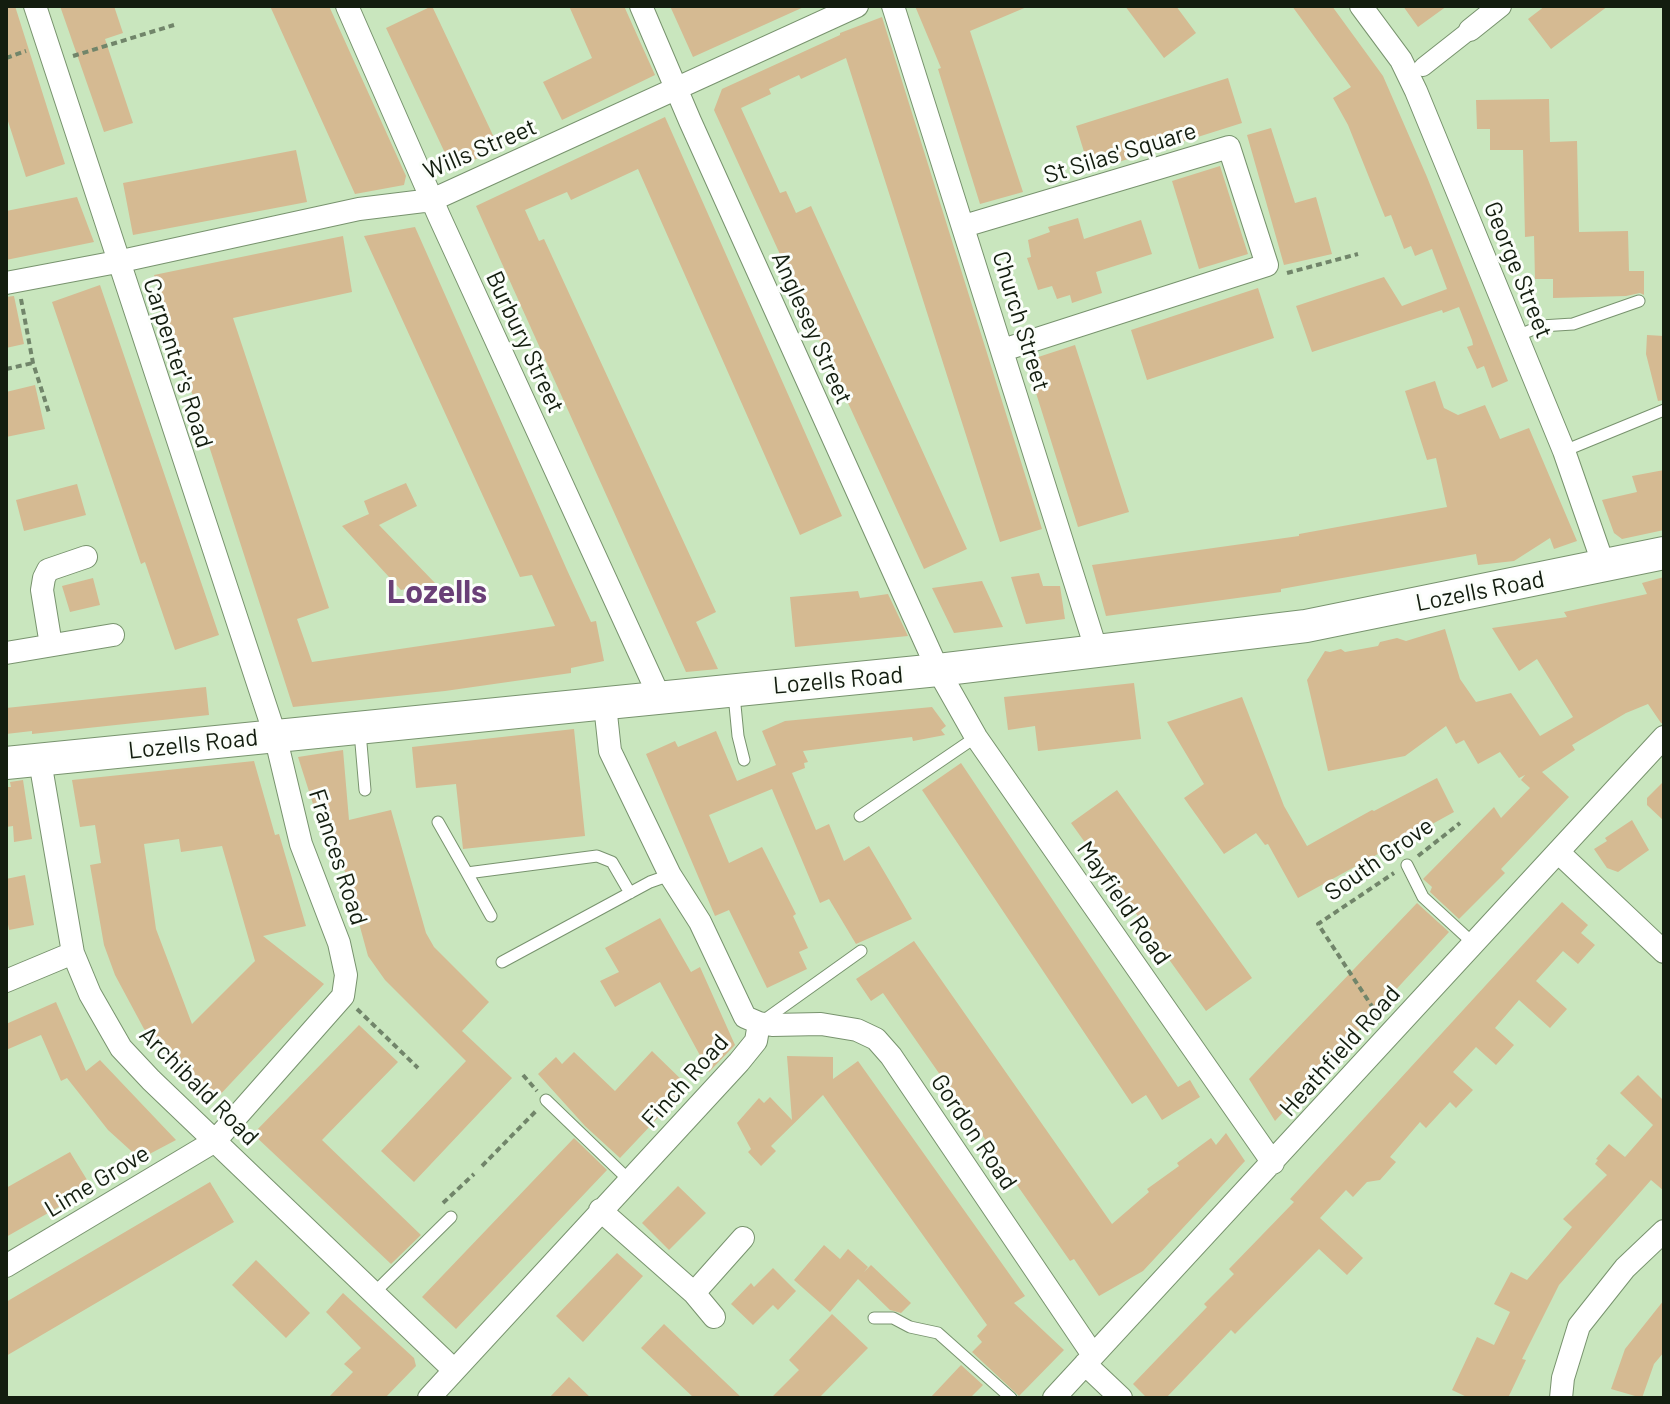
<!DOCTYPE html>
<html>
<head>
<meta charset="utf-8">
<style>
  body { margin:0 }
  #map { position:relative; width:1670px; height:1404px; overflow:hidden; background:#c9e6be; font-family:Barlow,sans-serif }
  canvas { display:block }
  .frame { position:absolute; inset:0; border:8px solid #131d0f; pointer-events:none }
</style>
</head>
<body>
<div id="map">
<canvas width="1670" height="1404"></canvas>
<div class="frame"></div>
</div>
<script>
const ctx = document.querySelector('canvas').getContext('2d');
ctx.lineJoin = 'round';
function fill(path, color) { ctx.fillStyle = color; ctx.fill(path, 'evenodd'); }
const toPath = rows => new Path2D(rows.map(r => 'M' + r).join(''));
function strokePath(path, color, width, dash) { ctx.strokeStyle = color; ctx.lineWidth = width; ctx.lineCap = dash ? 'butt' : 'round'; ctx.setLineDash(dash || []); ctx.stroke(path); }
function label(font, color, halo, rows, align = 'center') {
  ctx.font = font + ' Barlow,sans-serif'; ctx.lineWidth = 6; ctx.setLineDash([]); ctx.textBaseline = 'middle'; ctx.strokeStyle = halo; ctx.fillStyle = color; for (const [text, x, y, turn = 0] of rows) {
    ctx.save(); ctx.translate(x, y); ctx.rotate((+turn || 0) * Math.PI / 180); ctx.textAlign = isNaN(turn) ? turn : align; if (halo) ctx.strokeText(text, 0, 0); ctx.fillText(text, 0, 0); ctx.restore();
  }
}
const building = toPath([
  [6,6,15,6,65,164,26,177,6,115],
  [60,6,114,6,123,33,105,39,133,123,104,132],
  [270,6,329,6,406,176,404,185,355,194],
  [432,6,499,148,453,170,386,28],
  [569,6,624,6,655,75,562,120,543,82,592,58],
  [670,6,806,6,693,57],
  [915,6,1029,6,970,31,1023,192,980,204,938,69,941,68],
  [1125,6,1176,6,1196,33,1164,58],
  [1292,6,1332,6,1383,76,1427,177,1508,381,1492,388,1484,366,1477,369,1467,347,1473,345,1472,340,1459,307,1443,313,1442,310,1312,352,1296,306,1384,277,1402,306,1447,289,1432,249,1415,256,1411,246,1404,249,1391,215,1385,217,1348,125,1333,98,1351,87],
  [1403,6,1447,6,1418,27],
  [1545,6,1608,6,1551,49,1528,19],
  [882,17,1042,529,1000,542,846,58,801,79,799,75,769,89,771,94,741,108,780,193,786,191,796,213,811,206,967,549,924,569,714,110,722,89,840,35,840,33],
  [1228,78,1242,123,1090,171,1076,126],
  [1549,99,1550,142,1577,141,1579,232,1628,231,1629,271,1644,271,1644,295,1640,293,1626,296,1553,298,1553,279,1535,279,1534,236,1525,237,1523,150,1490,150,1490,129,1477,129,1476,100],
  [665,117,842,516,800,535,638,169,571,200,567,192,525,210,539,241,544,239,716,612,696,622,718,669,686,672,476,206],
  [1271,128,1295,203,1316,197,1332,254,1284,265,1247,135],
  [296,150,307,202,133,235,123,183],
  [1220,166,1248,254,1199,269,1172,181],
  [77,197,94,242,6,260,6,211],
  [1078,218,1084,239,1141,220,1152,254,1096,272,1102,293,1072,303,1070,295,1057,299,1052,286,1038,290,1027,258,1031,257,1028,240,1050,232,1048,227],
  [415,227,567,570,591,622,596,621,604,661,571,668,571,673,445,691,293,707,154,275,343,236,352,292,233,318,329,608,297,619,312,662,555,626,532,575,520,577,364,236],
  [100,285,219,635,175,650,145,562,141,564,52,302],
  [1258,288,1274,338,1147,380,1131,330],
  [14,296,24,344,6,348,6,297],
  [1647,335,1664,336,1664,400,1658,401,1646,354],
  [1075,345,1129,512,1078,527,1026,361],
  [1435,381,1444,408,1458,415,1485,405,1500,439,1529,428,1577,541,1554,549,1550,538,1514,561,1478,565,1476,554,1281,589,1281,592,1106,616,1092,565,1299,536,1299,534,1447,507,1436,458,1427,460,1405,391],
  [35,385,45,429,6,437,6,392],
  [1664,470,1664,530,1622,539,1614,533,1602,500,1637,492,1632,476],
  [406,483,417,506,379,525,435,583,401,590,342,526,369,514,364,501],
  [77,484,86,515,24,531,16,500],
  [1039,573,1043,586,1060,586,1065,619,1026,624,1011,577],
  [1664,577,1664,723,1661,723,1648,704,1626,713,1572,745,1575,750,1542,772,1569,797,1501,869,1505,873,1459,919,1430,892,1432,887,1423,879,1494,807,1501,818,1530,788,1521,780,1525,775,1519,778,1500,752,1478,764,1464,740,1456,744,1446,726,1405,756,1328,771,1307,680,1325,651,1330,652,1341,649,1345,652,1378,646,1380,642,1397,638,1406,641,1445,629,1460,679,1476,702,1511,693,1540,736,1573,717,1537,659,1519,671,1492,628,1567,617,1564,612,1647,594,1642,583],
  [93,578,100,605,70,612,62,586],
  [982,581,1003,627,954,633,932,588],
  [858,591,860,598,888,594,908,636,795,647,790,597],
  [1134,683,1141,739,1038,751,1035,726,1008,730,1004,697],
  [206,687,209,715,32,734,32,731,6,734,6,708],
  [1242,697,1284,806,1307,846,1372,810,1374,811,1437,778,1454,812,1298,898,1268,844,1265,845,1256,833,1224,854,1184,798,1204,784,1167,722],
  [932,707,946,726,941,730,945,735,913,741,912,737,803,751,808,762,804,763,805,768,792,773,816,830,829,824,844,861,869,846,912,919,856,944,829,899,820,903,772,789,709,815,729,863,762,847,796,914,793,916,808,948,799,952,807,969,767,988,729,910,715,916,646,754,675,741,678,747,716,731,737,781,776,765,762,731,785,721],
  [574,729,585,836,463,849,456,784,416,788,412,747],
  [343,750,349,820,391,810,426,933,434,947,489,1002,462,1031,512,1078,414,1182,381,1151,466,1061,385,980,368,956,326,803,313,804,298,757],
  [254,761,275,835,279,834,306,926,263,936,324,984,216,1099,144,1029,115,975,104,945,90,865,101,863,95,825,80,827,72,780],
  [179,839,181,852,222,846,255,961,192,1024,156,929,144,844],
  [961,763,1178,1087,1190,1080,1200,1097,1162,1120,1146,1095,1132,1104,922,790],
  [23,780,32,839,14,842,13,826,6,827,6,787,11,787,10,782],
  [1664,781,1664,821,1647,805,1647,798],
  [1117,790,1252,978,1206,1011,1071,823],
  [1632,820,1649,850,1618,872,1607,868,1594,849,1607,841,1605,838],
  [25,875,34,925,9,930,6,913,6,879],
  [1562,902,1588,925,1581,933,1595,945,1578,964,1563,951,1536,981,1567,1009,1550,1028,1519,1000,1495,1028,1514,1045,1496,1065,1476,1047,1453,1072,1473,1090,1456,1108,1450,1102,1426,1128,1420,1122,1390,1157,1396,1162,1380,1180,1367,1182,1353,1197,1346,1190,1320,1218,1363,1258,1347,1275,1319,1249,1235,1334,1231,1330,1166,1398,1147,1398,1133,1384,1207,1307,1204,1304,1234,1274,1229,1269,1294,1202,1290,1199],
  [1417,903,1449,932,1275,1121,1249,1079],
  [660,918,691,972,700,967,735,1045,709,1072,660,982,615,1007,600,981,619,972,605,948],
  [914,941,1112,1224,1149,1192,1147,1189,1179,1166,1177,1163,1211,1138,1216,1145,1226,1133,1245,1161,1143,1271,1099,1296,1074,1259,1070,1261,883,993,871,1001,856,979],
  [56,1002,86,1071,100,1060,176,1140,140,1159,108,1130,67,1078,61,1081,41,1035,6,1050,6,1024],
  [359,1025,398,1062,322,1140,421,1235,391,1264,253,1134],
  [652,1051,688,1086,620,1158,585,1126,538,1074,556,1057,562,1064,574,1052,615,1091],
  [787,1056,833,1057,833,1079,858,1061,1025,1296,1014,1303,1064,1350,1019,1396,972,1352,982,1342,977,1336,987,1325,823,1095,771,1146,776,1151,761,1166,748,1152,751,1149,737,1123,759,1098,764,1103,770,1097,792,1120],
  [1638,1075,1664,1101,1664,1191,1651,1180,1559,1285,1522,1359,1526,1360,1508,1398,1469,1398,1452,1390,1477,1337,1494,1345,1510,1312,1494,1304,1511,1272,1527,1280,1572,1227,1563,1219,1607,1175,1595,1164,1598,1160,1596,1159,1609,1144,1625,1157,1653,1125,1620,1093],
  [574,1138,607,1170,456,1329,422,1297],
  [70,1152,92,1188,6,1237,6,1188],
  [210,1182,234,1222,6,1356,6,1302],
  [678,1186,706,1213,669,1250,642,1223],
  [824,1245,840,1259,848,1249,868,1267,864,1272,871,1265,911,1303,901,1313,890,1310,858,1279,830,1312,794,1280],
  [617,1253,643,1276,583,1342,556,1316],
  [256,1260,310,1313,286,1338,232,1285],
  [773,1268,796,1291,778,1310,773,1305,753,1325,731,1304,751,1283,754,1287],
  [343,1293,414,1358,416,1366,385,1398,328,1398,353,1372,344,1364,361,1348,326,1312],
  [1664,1300,1664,1352,1654,1364,1642,1398,1611,1389,1625,1349],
  [832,1314,868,1348,819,1398,771,1398,799,1370,789,1360],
  [664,1324,742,1398,694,1398,641,1348],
  [961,1365,983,1385,970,1398,930,1398],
  [569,1377,591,1398,549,1398]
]);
const path = toPath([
  [73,56,174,25],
  [6,58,26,51],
  [1287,273,1358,254],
  [21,299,33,363,49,413],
  [6,369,33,363],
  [1418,856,1460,823],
  [357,1009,418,1068],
  [1379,1017,1318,924,1394,873],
  [523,1075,537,1091],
  [482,1166,536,1111],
  [443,1203,474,1174]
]);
const service = toPath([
  [1517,336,1541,326,1573,324,1639,301],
  [1564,451,1664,410],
  [734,695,738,736,744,760],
  [360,732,365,790],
  [860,816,976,737],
  [438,822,467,873],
  [1407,865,1423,897,1474,944],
  [491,916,467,873,597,856,612,862,630,893],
  [502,962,650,882,670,875],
  [763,1021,861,951],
  [546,1100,629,1180],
  [375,1292,451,1217],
  [874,1318,893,1318,910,1327,938,1333,1011,1398]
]);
const pedestrian = toPath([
  [1423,67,1470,30]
]);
const minor = toPath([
  [347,6,439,216,660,698],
  [641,6,690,121,938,670,976,737,1273,1163],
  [893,6,1097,652],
  [1361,6,1401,60,1416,91,1564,451,1604,566],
  [1470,30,1500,6],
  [964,226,1229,147,1267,265,1003,350],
  [6,283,117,262,359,209,432,200,857,6],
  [51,645,42,590,44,578,48,570,86,557],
  [6,653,113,635],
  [605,705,610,751,670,875,700,922,745,1017,759,1023,772,1025,821,1024,857,1030,876,1039,891,1056,1093,1355],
  [40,761,73,953,90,994,121,1048,151,1080,454,1370],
  [1558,852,1664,952],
  [6,981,73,953],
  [600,1210,694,1293,714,1317],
  [6,1266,215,1141,343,996,346,975,339,943,301,844,275,735,35,6],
  [694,1293,743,1238],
  [1085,1364,1121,1398],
  [429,1398,739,1062,756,1041,759,1023],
  [1054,1398,1664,737],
  [1561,1398,1563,1378,1579,1326,1625,1268,1664,1231]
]);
const secondary = toPath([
  [6,763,938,670,1306,626,1664,553]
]);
const streetNames = [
  ["Wills Street",480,149,-23],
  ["St Silas' Square",1120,153,-17],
  ["George Street",1518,270,68],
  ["Church Street",1021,321,73],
  ["Anglesey Street",812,328,66],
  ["Burbury Street",525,342,65],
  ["Carpenter's Road",178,363,72],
  ["Lozells Road",1480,591,-11],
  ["Lozells Road",838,680,-5],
  ["Lozells Road",193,744,-6],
  ["Frances Road",338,857,72],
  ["South Grove",1379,859,-35],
  ["Mayfield Road",1124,903,55],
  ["Heathfield Road",1340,1051,-48],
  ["Finch Road",685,1081,-48],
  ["Archibald Road",199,1086,45],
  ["Gordon Road",974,1132,56],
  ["Lime Grove",97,1181,-31]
];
const districtNames = [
  ["Lozells",437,592]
];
fill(building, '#d5ba92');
strokePath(service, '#78936e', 13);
strokePath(pedestrian, '#78936e', 20);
strokePath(minor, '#78936e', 24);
strokePath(secondary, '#78936e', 34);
strokePath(path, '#71856a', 4, [6, 4]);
strokePath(service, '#fff', 11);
strokePath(pedestrian, '#fff', 18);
strokePath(minor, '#fff', 22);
strokePath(secondary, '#fff', 32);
label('24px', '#131d0f', '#fbfefa', streetNames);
label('bold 32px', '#693f77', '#fbfefa', districtNames);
</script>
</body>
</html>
